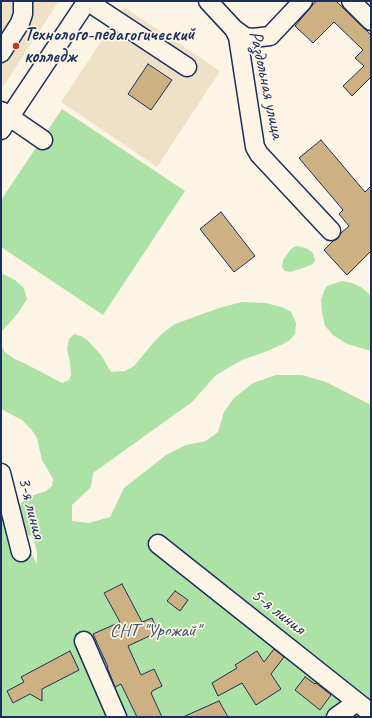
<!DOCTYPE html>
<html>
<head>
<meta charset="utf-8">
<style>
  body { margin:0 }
  #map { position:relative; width:372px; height:718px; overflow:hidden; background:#fcf5e5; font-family:Caveat,sans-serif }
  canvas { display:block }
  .frame { position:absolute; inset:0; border:2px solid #1b2f5e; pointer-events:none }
</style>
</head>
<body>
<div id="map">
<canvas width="372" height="718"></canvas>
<div class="frame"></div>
</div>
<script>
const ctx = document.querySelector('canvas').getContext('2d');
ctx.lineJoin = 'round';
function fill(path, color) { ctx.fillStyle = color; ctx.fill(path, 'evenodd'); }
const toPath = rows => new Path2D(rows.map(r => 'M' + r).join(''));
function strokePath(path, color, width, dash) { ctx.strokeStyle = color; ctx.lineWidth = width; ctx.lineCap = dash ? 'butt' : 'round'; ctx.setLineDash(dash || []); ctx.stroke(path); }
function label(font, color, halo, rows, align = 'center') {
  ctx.font = font + ' Caveat,sans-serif'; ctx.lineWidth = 3.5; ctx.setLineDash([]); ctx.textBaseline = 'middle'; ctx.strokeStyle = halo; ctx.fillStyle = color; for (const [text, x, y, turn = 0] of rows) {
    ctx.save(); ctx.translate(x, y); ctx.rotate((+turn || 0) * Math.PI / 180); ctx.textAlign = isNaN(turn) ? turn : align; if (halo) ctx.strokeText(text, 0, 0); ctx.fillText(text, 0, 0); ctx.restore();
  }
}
const built = toPath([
  [1,1,59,1,1,90],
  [124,7,220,71,157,167,61,102]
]);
const green = toPath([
  [62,109,185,191,103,315,1,247,1,200],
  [296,246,302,247,308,249,313,253,315,260,313,264,300,269,290,272,285,271,282,267,283,260,291,249],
  [1,273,15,280,24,288,27,299,18,313,2,331,1,335],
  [342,281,352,283,361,287,371,296,371,351,347,344,333,335,325,326,322,313,321,300,324,291,327,286],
  [242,302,265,303,282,307,291,312,296,323,295,334,290,340,283,344,265,352,242,360,216,375,192,402,93,473,91,487,72,505,72,521,89,523,110,517,124,488,166,455,186,445,206,441,218,432,224,412,234,398,253,383,276,375,302,375,326,382,371,405,371,717,1,717,1,499,37,564,37,553,35,544,31,536,25,533,17,516,21,503,28,497,46,491,52,486,53,479,42,460,37,438,31,429,22,420,1,409,1,346,5,352,15,359,24,363,62,383,69,380,71,375,70,362,67,349,69,339,74,334,81,336,87,340,101,355,111,372,125,371,134,366,153,343,164,332,175,324,219,308]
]);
const building = toPath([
  [316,1,336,1,371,35,371,77,352,96,343,86,364,66,355,58,363,50,334,22,313,43,295,26,316,1],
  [148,64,172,80,151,110,128,94,148,64],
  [321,140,365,192,371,186,371,251,347,275,324,250,333,241,338,238,341,233,349,226,339,214,343,210,299,158,321,140],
  [221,212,255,256,234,272,200,229,221,212],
  [122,584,142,622,152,618,158,632,128,646,141,675,154,669,162,686,152,691,152,692,151,693,162,717,137,717,121,684,115,687,107,667,108,667,93,634,120,622,104,593,122,584],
  [175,591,188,600,180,611,167,601,175,591],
  [274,649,284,657,271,674,281,689,256,705,242,683,218,696,212,683,237,668,235,665,257,651,264,662,274,649],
  [70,651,79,670,42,689,42,701,30,694,13,703,7,691,24,682,21,677,70,651],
  [305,677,315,684,316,683,331,695,320,710,295,690,305,677],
  [219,701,228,717,183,717,212,704,219,701]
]);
const minor = toPath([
  [87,1,187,67],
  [208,1,234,29,238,37,255,147,259,154,331,231],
  [351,1,371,21],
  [234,29,245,37,253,38,270,36,303,1],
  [1,53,20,23,23,14,23,1],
  [1,111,43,140],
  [1,130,87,1],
  [1,473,21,552],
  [158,544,371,713],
  [84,641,117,717],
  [336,717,357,702]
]);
const markers = [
  [16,46,4,"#c8321e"]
];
const poiNames = [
  ["Технолого-педагогический",24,35],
  ["колледж",24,57]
];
const streetNames = [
  ["Раздольная улица",266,85,78],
  ["3-я линия",31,508,76],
  ["5-я линия",278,612,38]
];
const parkNames = [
  ["СНТ \"Урожай\"",155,631]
];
fill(built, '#eee1c8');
fill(green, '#ace2a5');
fill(building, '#ceb183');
strokePath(building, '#1b2f5e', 1);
strokePath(minor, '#1b2f5e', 21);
strokePath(minor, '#fcf5e5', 18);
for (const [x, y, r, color] of markers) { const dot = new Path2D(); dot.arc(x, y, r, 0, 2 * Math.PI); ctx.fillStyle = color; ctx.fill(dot); strokePath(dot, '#fcf5e5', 1.5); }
label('bold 19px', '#1b2f5e', '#fcf5e5', poiNames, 'left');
label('19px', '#1b2f5e', '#fcf5e5', streetNames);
label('19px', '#38536c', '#fcf5e5', parkNames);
</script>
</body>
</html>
